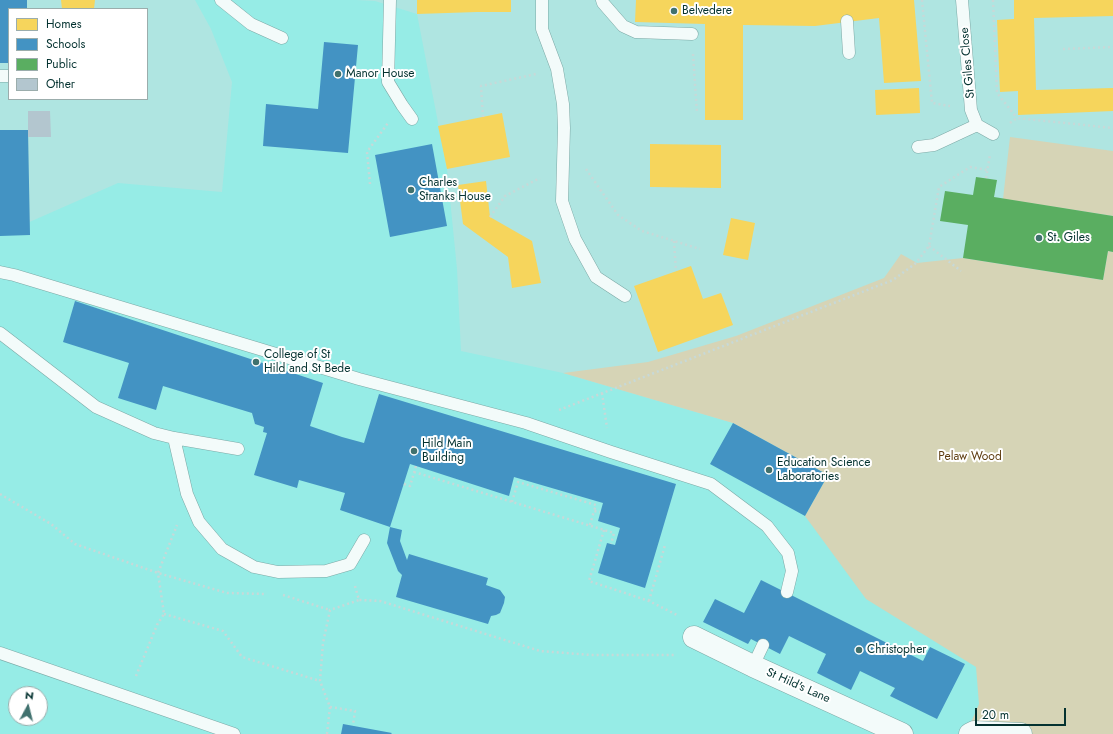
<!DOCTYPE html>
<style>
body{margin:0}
#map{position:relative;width:1113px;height:734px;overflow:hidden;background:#afe5e1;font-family:Jost,sans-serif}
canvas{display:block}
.legend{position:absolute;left:8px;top:8px;width:140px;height:92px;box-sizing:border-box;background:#fff;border:1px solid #9badac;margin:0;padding:5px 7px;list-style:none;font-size:12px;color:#043230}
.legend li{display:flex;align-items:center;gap:8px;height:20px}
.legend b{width:20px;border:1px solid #9badac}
.north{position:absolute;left:8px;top:686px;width:40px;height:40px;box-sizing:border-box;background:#fff;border:1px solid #9badac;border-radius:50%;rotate:7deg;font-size:11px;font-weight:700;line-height:16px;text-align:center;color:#043230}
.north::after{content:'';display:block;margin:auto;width:14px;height:18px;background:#40716e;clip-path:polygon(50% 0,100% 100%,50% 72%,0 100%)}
.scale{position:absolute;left:975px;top:708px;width:91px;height:18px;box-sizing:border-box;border:2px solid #043230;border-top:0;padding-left:5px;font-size:12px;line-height:14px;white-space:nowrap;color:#043230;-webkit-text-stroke:3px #fff;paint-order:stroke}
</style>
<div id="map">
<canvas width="1113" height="734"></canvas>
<ul class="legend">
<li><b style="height:11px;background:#f6d55c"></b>Homes</li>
<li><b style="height:11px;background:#4393c3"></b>Schools</li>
<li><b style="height:11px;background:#5aae61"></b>Public</li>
<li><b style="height:11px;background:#b3c6cf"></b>Other</li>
</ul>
<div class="north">N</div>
<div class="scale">20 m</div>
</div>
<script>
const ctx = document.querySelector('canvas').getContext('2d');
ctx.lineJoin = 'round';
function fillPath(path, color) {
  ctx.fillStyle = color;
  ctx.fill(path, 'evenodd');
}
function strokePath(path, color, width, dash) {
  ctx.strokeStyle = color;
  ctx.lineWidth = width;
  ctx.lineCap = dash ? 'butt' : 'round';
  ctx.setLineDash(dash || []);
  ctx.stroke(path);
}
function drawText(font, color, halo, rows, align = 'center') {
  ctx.font = font + ' Jost,sans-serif';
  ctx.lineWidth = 4;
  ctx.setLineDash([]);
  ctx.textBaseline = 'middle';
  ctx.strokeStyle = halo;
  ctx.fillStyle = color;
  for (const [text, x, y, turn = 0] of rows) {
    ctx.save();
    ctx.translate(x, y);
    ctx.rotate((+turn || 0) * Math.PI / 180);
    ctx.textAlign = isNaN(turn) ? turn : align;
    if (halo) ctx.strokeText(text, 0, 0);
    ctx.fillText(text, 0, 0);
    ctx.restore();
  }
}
const built = new Path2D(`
 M 195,0 L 356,0 L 375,1 L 417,14 L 447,169 L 457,269 L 461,351 L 563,373 L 733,423 L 828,475 L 1087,734 L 0,734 L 0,235 L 118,183 L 222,192 L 232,82 L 211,29 ZM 16,694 L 40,694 L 40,718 L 16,718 Z`);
const green = new Path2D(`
 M 1010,137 L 1113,151 L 1113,216 L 1003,199 Z
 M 1108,251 L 1113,252 L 1113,734 L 966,734 L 979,704 L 976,667 L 866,599 L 805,516 L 828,475 L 733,423 L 563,373 L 648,362 L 736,336 L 884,278 L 901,254 L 917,263 L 963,258 L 1103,280 Z`);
const homes = new Path2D(`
 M 61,0 L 95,0 L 94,9 L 62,9 Z
 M 417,0 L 511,0 L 511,12 L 477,12 L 417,14 Z
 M 636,0 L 914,0 L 921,81 L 884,83 L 879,18 L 815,26 L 743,25 L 743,120 L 705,120 L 705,24 L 635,22 Z
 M 1014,0 L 1113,0 L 1113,16 L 1034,18 L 1036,90 L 1113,88 L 1113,111 L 1018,115 L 1018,91 L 1000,92 L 997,20 L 1014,19 Z
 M 919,88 L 920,113 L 876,115 L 875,90 Z
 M 502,113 L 510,157 L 447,169 L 438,126 Z
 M 650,144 L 721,145 L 721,188 L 650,187 Z
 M 486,181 L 490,217 L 532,241 L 541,283 L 512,288 L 508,257 L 463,224 L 458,185 Z
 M 731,218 L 755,223 L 748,260 L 723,255 Z
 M 691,266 L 703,299 L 721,293 L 733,325 L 658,352 L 634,286 Z`);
const schools = new Path2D(`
 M 0,0 L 27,0 L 27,9 L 9,9 L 9,63 L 0,63 Z
 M 324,42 L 358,45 L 348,153 L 263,146 L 266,104 L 318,109 Z
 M 0,130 L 28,130 L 30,235 L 0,236 Z
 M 432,144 L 447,226 L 390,237 L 375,155 Z
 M 75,301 L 323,383 L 310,426 L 342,437 L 364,443 L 379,394 L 676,484 L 645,588 L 598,573 L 607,543 L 615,545 L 620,528 L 598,521 L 603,503 L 514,477 L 509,496 L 410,464 L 390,527 L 340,510 L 345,493 L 299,480 L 297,488 L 254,475 L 267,433 L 263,432 L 264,427 L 255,424 L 252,413 L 163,386 L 156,410 L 118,398 L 129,363 L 63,342 Z
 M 733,423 L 828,475 L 805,516 L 710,464 Z
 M 390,527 L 402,530 L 400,541 L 407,560 L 409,554 L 488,578 L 486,585 L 500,590 L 505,597 L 504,603 L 500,613 L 496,615 L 491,616 L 488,624 L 396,597 L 402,575 L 398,571 L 387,543 Z
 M 761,580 L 923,661 L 930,647 L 965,664 L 937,719 L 890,696 L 895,688 L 860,671 L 851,690 L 817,673 L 826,654 L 789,636 L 780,654 L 751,639 L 748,644 L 703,622 L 715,599 L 744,613 Z
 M 343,724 L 392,733 L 391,734 L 341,734 Z`);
const public = new Path2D(`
 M 976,177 L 997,180 L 994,197 L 1113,216 L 1113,252 L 1108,251 L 1103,280 L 963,258 L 968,225 L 940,221 L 945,191 L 973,195 Z`);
const building = new Path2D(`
 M 28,111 L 50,111 L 51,137 L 28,137 Z`);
const path = new Path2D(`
 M 922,0 L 932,103 L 950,106
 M 993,0 L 997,93 L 1017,118
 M 1063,49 L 1113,47
 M 693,54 L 697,113
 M 483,117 L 481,86 L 536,74
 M 1010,123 L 1017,118 L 1113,128
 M 586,169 L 618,215 L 642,231 L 700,249
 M 986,178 L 990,155
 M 370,184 L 367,152 L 388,123
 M 490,217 L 505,196 L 540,178
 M 674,241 L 676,271
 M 929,246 L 961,271
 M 602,393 L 607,428
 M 559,410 L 893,280 L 916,263 L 929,246 L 939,187 L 970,167 L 987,170
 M 414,472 L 614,533 L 611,544
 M 404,484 L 410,486 L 416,466
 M 0,494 L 51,524 L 75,544 L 158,573 L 227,593 L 266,594
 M 512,502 L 518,482 L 596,505 L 594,511
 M 590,525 L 594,511 L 600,512
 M 604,530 L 589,581 L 649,601 L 679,616
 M 355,586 L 359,600 L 380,601 L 540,651 L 591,655 L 674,655
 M 283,595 L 330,610
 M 649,601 L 665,545
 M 164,614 L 223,631 L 242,657 L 320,681
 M 136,676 L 157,625 L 164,614 L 158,573 L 177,525
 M 330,707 L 355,711 L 353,725
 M 327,734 L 330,707 L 320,681 L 323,643 L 330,610 L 359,600`);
const lane = new Path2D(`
 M 221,0 L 251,24 L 282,38
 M 390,0 L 388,82 L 402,105 L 412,119
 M 542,0 L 542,29 L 557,69 L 563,104 L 564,128 L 562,201 L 575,239 L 596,277 L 625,296
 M 602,0 L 603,3 L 623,26 L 636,32 L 692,34
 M 962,0 L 971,110 L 977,125
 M 847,21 L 849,53
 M 0,76 L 9,76
 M 977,125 L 993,134
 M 918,147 L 934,145 L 977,125
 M 0,272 L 14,275 L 359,379 L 526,423 L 611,452 L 711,484 L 767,526 L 788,553 L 792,571 L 787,592
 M 0,333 L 96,407 L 154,433 L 174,438 L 238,449
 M 174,438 L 187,494 L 199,522 L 222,549 L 254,567 L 278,572 L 326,571 L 350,564 L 364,540
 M 0,653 L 234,734
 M 753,666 L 763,645`);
const street = new Path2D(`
 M 694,637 L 753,666 L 902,734
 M 970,734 L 974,732 L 1021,734`);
const markers = [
 [674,11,4,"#40716e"],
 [338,74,4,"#40716e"],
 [411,190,4,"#40716e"],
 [1039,238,4,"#40716e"],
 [256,362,4,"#40716e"],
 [414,451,4,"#40716e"],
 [769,470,4,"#40716e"],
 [859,650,4,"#40716e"]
];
const poiNames = [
 ["Belvedere",682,11],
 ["Manor House",346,74],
 ["Charles",419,183],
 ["Stranks House",419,197],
 ["St. Giles",1047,238],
 ["College of St",264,355],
 ["Hild and St Bede",264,369],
 ["Hild Main",422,444],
 ["Building",422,458],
 ["Education Science",777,463],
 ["Laboratories",777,477],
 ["Christopher",867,650]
];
const streetNames = [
 ["St Giles Close",968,63,-95],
 ["St Hild's Lane",798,686,24]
];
const parkNames = [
 ["Pelaw Wood",970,457]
];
fillPath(built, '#96ece6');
fillPath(green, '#d6d4b6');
fillPath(homes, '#f6d55c');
fillPath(schools, '#4393c3');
fillPath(public, '#5aae61');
fillPath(building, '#b3c6cf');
strokePath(lane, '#7da9a6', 13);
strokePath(street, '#7da9a6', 23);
strokePath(path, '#c7d9d8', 2.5, [2, 3]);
strokePath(lane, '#f3fbfa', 12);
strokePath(street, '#f3fbfa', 22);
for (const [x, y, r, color] of markers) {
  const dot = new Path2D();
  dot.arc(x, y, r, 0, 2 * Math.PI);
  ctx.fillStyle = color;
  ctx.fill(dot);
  strokePath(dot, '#fff', 1.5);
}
drawText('12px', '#043230', '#fff', poiNames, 'left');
drawText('12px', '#043230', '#fff', streetNames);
drawText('12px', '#5f3e12', '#fff', parkNames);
</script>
